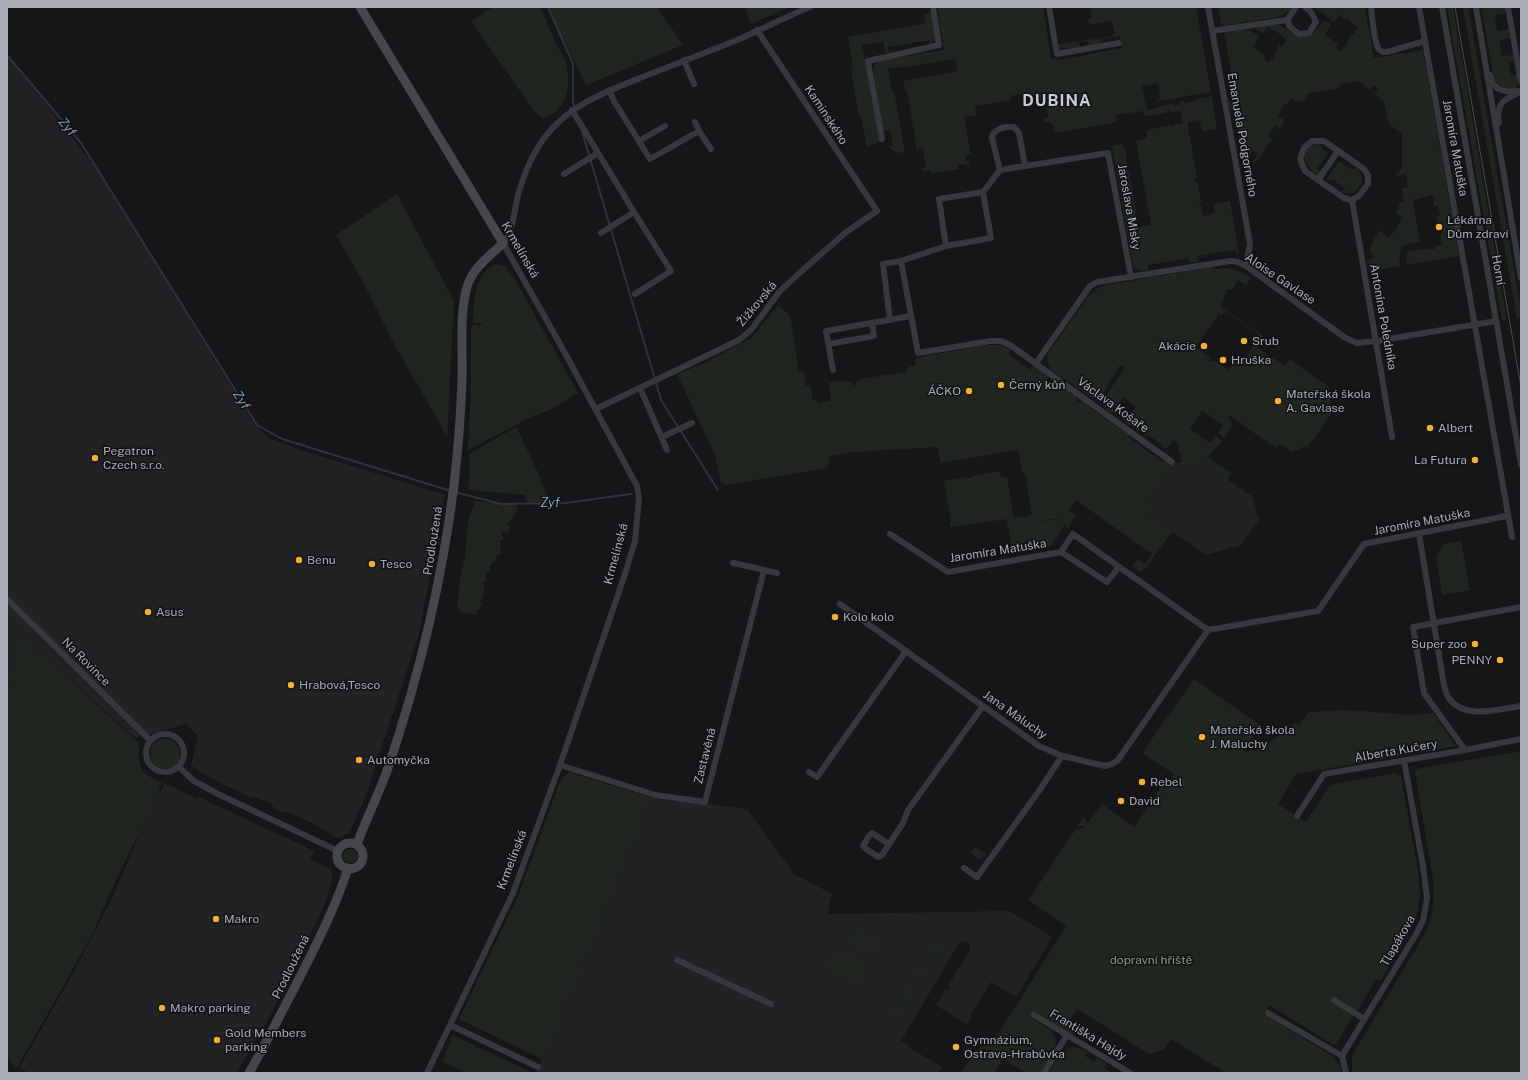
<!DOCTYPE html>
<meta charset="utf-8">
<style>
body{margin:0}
#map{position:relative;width:1528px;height:1080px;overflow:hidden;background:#161618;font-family:"Public Sans",sans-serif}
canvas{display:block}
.frame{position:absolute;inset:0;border:8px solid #a8adb8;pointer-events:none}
</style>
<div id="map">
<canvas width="1528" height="1080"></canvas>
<div class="frame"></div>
</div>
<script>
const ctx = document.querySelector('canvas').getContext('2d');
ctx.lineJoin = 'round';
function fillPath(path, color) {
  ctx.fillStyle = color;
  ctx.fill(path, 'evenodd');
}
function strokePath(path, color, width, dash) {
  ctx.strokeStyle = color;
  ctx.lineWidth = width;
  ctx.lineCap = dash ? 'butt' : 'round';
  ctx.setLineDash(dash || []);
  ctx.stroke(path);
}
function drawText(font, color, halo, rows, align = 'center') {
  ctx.font = font + ' "Public Sans",sans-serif';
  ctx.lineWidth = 3;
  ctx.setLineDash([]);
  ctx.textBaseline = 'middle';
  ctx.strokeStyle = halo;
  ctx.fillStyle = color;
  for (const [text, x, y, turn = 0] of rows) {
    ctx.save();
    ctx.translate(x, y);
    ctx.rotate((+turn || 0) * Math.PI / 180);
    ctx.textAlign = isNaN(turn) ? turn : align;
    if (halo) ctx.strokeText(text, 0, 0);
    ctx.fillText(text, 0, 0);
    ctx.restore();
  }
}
const built = new Path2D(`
 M 7,55 L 101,174 L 252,421 L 268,438 L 301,450 L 445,495 L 440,513 L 441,516 L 419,634 L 363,803 L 349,833 L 339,838 L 333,836 L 316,825 L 290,813 L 277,811 L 269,802 L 257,798 L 252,798 L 220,783 L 196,769 L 191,765 L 198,736 L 186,724 L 135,738 L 22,636 L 12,680 L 7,687 Z
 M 1201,462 L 1252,496 L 1259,520 L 1241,545 L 1206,555 L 1150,516 L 1147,502 L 1170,470 Z
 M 165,783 L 197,799 L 199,797 L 314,851 L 310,859 L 330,869 L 333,875 L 325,904 L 269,1018 L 237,1073 L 30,1073 L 19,1068 L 71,977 L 113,896 L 159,790 L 161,791 Z
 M 652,798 L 747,809 L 794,874 L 832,894 L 827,914 L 1009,911 L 1052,937 L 1016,997 L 991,982 L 970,1016 L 972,1018 L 967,1025 L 936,1005 L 946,988 L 949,990 L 950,988 L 948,986 L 970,950 L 970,945 L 968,942 L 964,941 L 959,943 L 901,1041 L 911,1047 L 910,1048 L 942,1067 L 938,1073 L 536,1073 Z`);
const green = new Path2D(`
 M 493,7 L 541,7 C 545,20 551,32 556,44 C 559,50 563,54 565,60 C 572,84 569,110 543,119 L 534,111 L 471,21 Z
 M 549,7 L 657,7 L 683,45 L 586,85 L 550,13 Z
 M 745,7 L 790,7 L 751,24 Z
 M 937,7 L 1043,7 L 1051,59 L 1058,58 L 1058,60 L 1122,48 L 1120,36 L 1101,39 L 1101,43 L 1088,46 L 1087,41 L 1079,42 L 1080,47 L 1065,49 L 1058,47 L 1058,44 L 1109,37 L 1115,34 L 1112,21 L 1089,25 L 1088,19 L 1092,18 L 1090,7 L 1196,7 L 1211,92 L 1161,101 L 1156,99 L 1160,98 L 1158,83 L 1142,86 L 1147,110 L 1173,103 L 1175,105 L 1180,104 L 1180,102 L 1184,101 L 1184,103 L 1196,101 L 1198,99 L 1212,96 L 1217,129 L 1202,131 L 1200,120 L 1188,122 L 1189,132 L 1188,132 L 1188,136 L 1190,136 L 1193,155 L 1192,156 L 1192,159 L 1194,159 L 1197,178 L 1195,179 L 1196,183 L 1198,183 L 1201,202 L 1199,202 L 1200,206 L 1201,206 L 1203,216 L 1215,213 L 1214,204 L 1230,201 L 1239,255 L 1237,255 L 1236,250 L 1198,256 L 1199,262 L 1189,263 L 1188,258 L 1148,265 L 1148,270 C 1142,271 1137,272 1133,266 L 1112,146 L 1122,144 L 1123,148 L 1125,148 L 1128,167 L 1126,167 L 1127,171 L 1129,171 L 1132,190 L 1131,191 L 1131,194 L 1133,194 L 1136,213 L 1135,214 L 1135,217 L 1137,217 L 1138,227 L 1151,225 L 1136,141 L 1143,140 L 1147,136 L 1146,131 L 1150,130 L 1150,129 L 1170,125 L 1170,127 L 1174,126 L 1173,125 L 1183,123 L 1181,111 L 1171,112 L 1171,111 L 1167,111 L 1167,113 L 1148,116 L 1147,115 L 1144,115 L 1143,111 L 1116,115 L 1117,122 L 1055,133 L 1054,126 L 1049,122 L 1044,123 L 1043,119 L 1048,118 L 1046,104 C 1030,92 1031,92 1011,96 L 1012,100 L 975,106 L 976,115 L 964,117 L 971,154 L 966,155 L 966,160 L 971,167 L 969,167 L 966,164 L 958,165 L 959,169 L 931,174 L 931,170 L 922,171 L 921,169 L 926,167 L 923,148 L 919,148 L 919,150 L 917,150 L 907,90 L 905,90 L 903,81 L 957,71 L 955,59 L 901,68 L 900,67 L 888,69 L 892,92 L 894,92 L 905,152 L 897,153 L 888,146 L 893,145 L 890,130 L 883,131 L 874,74 L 874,66 L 878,62 L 882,60 L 944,50 Z
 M 1218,7 L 1292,7 L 1288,12 L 1282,16 L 1223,26 L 1223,24 L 1221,24 Z
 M 1314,7 L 1330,7 L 1333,9 L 1335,7 L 1365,7 L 1374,58 L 1423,50 L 1459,256 L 1407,265 L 1407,252 L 1429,248 L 1429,250 L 1435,249 L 1435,246 L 1442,245 L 1440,237 L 1443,229 L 1437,224 L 1436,216 L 1440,216 L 1438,206 L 1434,206 L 1433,195 L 1413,200 L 1420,242 C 1401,245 1398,246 1400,266 L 1370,272 L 1367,260 L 1373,258 L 1370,248 L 1373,243 L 1372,241 L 1378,235 L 1377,234 L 1379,230 L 1389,237 L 1394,231 L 1395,231 L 1402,218 L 1396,213 L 1399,207 L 1399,203 L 1404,202 L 1401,189 L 1408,187 L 1406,174 L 1394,177 L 1402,168 L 1402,134 L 1389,124 L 1383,100 L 1375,94 L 1378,89 L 1374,85 L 1370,90 L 1359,81 L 1342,84 L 1336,89 L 1309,93 L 1302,103 L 1299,101 L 1298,102 L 1291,98 L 1287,104 L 1285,103 L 1278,116 L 1285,121 L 1280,128 L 1275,125 L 1268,136 L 1272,138 L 1278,129 L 1279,129 L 1256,162 L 1252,163 L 1258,154 L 1253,151 L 1248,158 L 1244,160 L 1235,110 L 1230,110 L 1228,102 L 1236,100 L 1224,32 C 1240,30 1245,26 1259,36 L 1254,47 L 1266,56 L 1264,59 L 1269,63 L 1271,59 L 1272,60 L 1276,53 L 1275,52 L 1279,45 L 1282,47 L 1286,40 L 1275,30 L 1274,31 L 1268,27 L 1263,33 L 1257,29 L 1256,27 L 1278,24 C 1289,30 1301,44 1314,32 C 1318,29 1320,23 1325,21 L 1331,24 L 1325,35 L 1338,44 L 1336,48 L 1341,51 L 1343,48 L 1344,49 C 1347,44 1347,40 1351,34 L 1353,35 L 1358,28 L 1346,18 L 1345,20 L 1339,15 L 1334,22 Z
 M 1447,7 L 1453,7 L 1507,320 L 1502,321 Z
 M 1463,7 L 1468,7 L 1521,309 L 1521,318 L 1517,319 Z
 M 1481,7 L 1505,7 L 1506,13 L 1495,15 L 1497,31 L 1509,29 L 1510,38 L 1499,40 L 1502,56 L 1513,55 L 1514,61 L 1509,62 L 1511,75 L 1517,74 L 1518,83 L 1516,89 C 1506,89 1499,88 1494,79 Z
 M 931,12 L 935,39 L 930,44 L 929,40 L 888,47 L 889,53 L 885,53 L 883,41 L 862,45 L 881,141 L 867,147 L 861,116 L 859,116 L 851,69 L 853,69 L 848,37 L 925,23 L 924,14 Z
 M 1316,144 L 1325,146 L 1321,146 L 1322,149 L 1328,153 L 1317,169 L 1318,171 L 1322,171 L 1319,176 C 1306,167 1295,152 1316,144 Z
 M 1339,161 L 1350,169 L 1357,168 C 1369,182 1356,200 1340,191 L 1346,189 L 1333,180 L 1326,181 Z
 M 397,194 L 454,301 L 447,436 L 394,344 L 361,278 L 336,235 Z
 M 495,264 L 505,266 L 516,281 L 578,393 L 552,409 L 526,419 L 516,425 L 468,450 L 471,381 L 471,334 L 472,325 L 482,325 L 481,323 L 473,323 C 473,303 475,273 495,264 Z
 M 1213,267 L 1213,269 C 1231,267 1237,268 1251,278 L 1246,285 L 1238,280 L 1231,290 L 1227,289 L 1221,307 L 1281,348 L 1280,350 L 1263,338 L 1260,343 L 1266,347 L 1265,348 L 1259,344 L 1257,333 L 1225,311 L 1221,316 L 1219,314 L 1196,347 L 1209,357 L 1210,361 L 1215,361 L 1229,370 L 1236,359 L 1242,363 L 1254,345 L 1285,366 L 1290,359 L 1329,387 L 1332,413 L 1309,445 L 1292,452 L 1280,444 L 1276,448 L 1230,416 L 1228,418 L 1231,421 L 1232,426 L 1224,438 L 1218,433 L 1223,425 L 1202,411 L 1190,429 L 1210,443 L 1216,436 L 1222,441 L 1208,457 L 1231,473 L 1231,475 L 1224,485 L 1220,474 L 1201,462 L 1170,470 L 1147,502 L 1150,516 L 1172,531 L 1146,568 L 1140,572 L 1132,566 L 1138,559 L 1146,564 L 1152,554 L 1076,500 L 1069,510 L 1076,515 L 1068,528 L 1065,528 L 1067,525 L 1056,519 L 1038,521 L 1057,520 L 1065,525 L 1049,548 L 1012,554 L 1009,531 L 1010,530 L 1010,529 L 1008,529 L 1007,519 L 950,527 L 950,522 L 951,522 L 944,481 L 967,477 L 967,478 L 972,478 L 972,476 L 1000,471 L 1001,478 L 1007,477 L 1014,518 L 1023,516 L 1024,518 L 1026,518 L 1026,516 L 1032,515 L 1025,474 L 1023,474 L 1018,450 L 941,463 L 937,447 L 854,452 L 830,456 L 827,468 L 727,485 L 721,482 L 715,455 L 677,374 L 705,363 L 751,338 L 778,305 L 790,315 L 799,371 L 804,372 L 806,386 L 810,385 L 813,401 L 817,400 L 818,403 L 831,400 L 829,383 C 837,382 848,377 853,385 L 856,385 L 856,381 L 860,379 L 905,372 L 910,366 L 913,366 L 916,364 L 915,358 L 988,345 L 1000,345 L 1011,350 L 1008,354 L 1030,370 L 1034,365 L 1049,376 L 1046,380 L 1061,391 L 1064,387 L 1077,396 L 1076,400 L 1080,403 L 1082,400 L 1088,406 L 1123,431 L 1130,434 L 1128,437 L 1163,462 L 1166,459 C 1172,463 1174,465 1182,462 L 1177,442 L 1174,440 L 1167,448 L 1161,447 L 1162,445 L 1147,434 L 1146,437 L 1144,436 L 1146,433 L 1136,426 L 1133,427 L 1123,421 L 1123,416 L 1127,419 L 1136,406 L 1123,397 L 1114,410 L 1118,413 C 1110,416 1101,406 1104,399 L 1125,367 L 1120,365 L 1101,397 L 1094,399 L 1052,370 L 1048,365 L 1047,355 L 1088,297 L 1098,288 L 1105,285 Z
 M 516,427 L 536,468 L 549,501 L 528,503 L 525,495 L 468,490 L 470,473 L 469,454 Z
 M 475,501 L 517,505 C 517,514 513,518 507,524 L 510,527 L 508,533 L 502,531 L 502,535 L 504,540 L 500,540 L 501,554 L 496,556 L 496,561 L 493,562 L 490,566 L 490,570 L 486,574 L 487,576 L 485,576 L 487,580 L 483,583 L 485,588 L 483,589 L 484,595 L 482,594 L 482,599 L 480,601 L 482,605 L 479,607 L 479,610 L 477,610 L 476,615 L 461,612 L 457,606 L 460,581 L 465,557 L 468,521 Z
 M 1461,541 L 1470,590 L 1442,595 L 1436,557 L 1443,544 Z
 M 22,636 L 139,743 C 139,766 137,773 162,782 L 145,823 L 123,865 L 91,937 L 17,1068 L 7,1058 L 7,687 L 12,680 Z
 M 1194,679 L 1260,725 L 1243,752 L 1262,748 L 1295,723 L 1299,725 L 1309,712 L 1346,710 L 1413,715 L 1433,713 L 1456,746 L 1296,774 L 1278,804 L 1306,822 L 1330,785 L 1395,773 L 1401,776 L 1418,871 L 1420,896 L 1416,920 L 1407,937 L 1381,980 L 1376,980 L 1336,1044 L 1332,1044 L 1269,1005 L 1264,1014 L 1334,1057 L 1340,1066 L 1342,1073 L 1226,1073 L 1171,1039 L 1164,1050 L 1149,1054 L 1077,1009 L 1068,1024 L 1077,1031 L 1077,1033 L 1072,1035 L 1034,1012 L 1031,1017 C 1036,1022 1044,1025 1049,1029 C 1065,1042 1049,1060 1041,1073 L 1026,1073 L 1003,1059 L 994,1073 L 960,1073 L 979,1048 L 997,1036 L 1066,926 L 1028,900 L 1051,867 L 1052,863 L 1076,829 L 1085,827 L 1083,826 L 1077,826 L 1084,816 L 1086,822 L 1088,823 L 1102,804 L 1134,827 L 1157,794 L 1161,780 L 1168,784 L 1174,774 L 1142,753 Z
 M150 754a15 15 0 1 1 30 0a15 15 0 1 1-30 0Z
 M 1521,751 L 1521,1073 L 1352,1073 L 1352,1056 L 1422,938 C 1433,918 1435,901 1433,879 L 1415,771 L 1417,769 Z
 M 569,772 L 652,798 L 542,1059 L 459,1019 L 517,898 L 561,779 Z
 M 975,847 L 985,853 L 985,856 L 981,859 L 977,858 L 971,853 Z
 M343 856a7 7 0 1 1 14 0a7 7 0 1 1-14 0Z
 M 857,928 L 883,944 L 873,959 L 848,942 Z
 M 942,931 L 948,935 L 884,1037 L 878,1033 Z
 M 837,947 L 870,968 L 857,987 L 824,965 Z
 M 452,1035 L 533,1073 L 466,1073 L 443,1062 Z
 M 1073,1047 L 1079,1048 L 1088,1052 L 1085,1056 L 1094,1062 L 1097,1058 L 1107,1064 L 1104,1068 L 1112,1073 L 1049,1073 C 1055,1063 1060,1050 1073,1047 Z`);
const stream = new Path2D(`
 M 548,7 L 573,64 L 573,102 L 575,108
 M 7,55 L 81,143 L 257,425 L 282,439 L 451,491
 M 582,131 L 661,400 L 718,490
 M 455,492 L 501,504 L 565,503 L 631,494`);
const minor = new Path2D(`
 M 1049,7 L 1057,54 L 1119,43
 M 1208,7 L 1250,244 L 1246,266
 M 1371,7 C 1372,16 1374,41 1378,48 C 1380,52 1383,52 1387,52 L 1425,41
 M 1419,7 L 1512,537
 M 1442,7 L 1521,465
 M 1476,7 L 1521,278
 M 1508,7 L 1521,82
 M 1287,20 L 1290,27 L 1299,34 L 1309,33 L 1316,22 L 1311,12 L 1305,7
 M 1212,31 L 1287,20 L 1296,7
 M 684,60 L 694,84
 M 1490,75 C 1493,93 1507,92 1521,91
 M 609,90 L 614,101 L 650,159 L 699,131 L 711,149
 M 572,110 L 634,212 L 601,233
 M 695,122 L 699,131
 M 1499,123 C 1496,105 1502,100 1518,93
 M 882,139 L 868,61 L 939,45 L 933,7
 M 639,141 L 665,126
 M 1312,141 L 1324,141 L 1364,169 L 1368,175 L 1368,184 L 1359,196 L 1352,200 L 1344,198 L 1305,171 L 1300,159 L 1304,148 Z
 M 1000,170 L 992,138 L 993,134 C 998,128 1006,126 1014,127 L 1019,133 L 1025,165
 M 564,174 L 598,153
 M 1318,180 L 1338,151
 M 983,192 L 1000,170 L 1108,153 L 1131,277
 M 983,192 L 991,238 L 946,246 L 939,199 Z
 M 1352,200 L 1392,437
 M 634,212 L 671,271 L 635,294
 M 901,261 L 918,353 L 991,341 L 1001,341 L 1010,345 L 1172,462
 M 890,320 L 883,264 L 901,261 L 946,246
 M 829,344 L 874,336 L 872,323
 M 1036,363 L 1090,286 L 1097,282 L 1230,261 L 1238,262 L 1246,266 L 1344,337 L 1357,343 L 1377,341 L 1496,321
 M 833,370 L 826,331 L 911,316
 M 640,388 L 667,450
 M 596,409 L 739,340 L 751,330 L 780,291 L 804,269 L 845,233 L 877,211 L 757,30
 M 662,437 L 692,423
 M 890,534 L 948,572 L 1061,552 L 1073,534 L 1208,630 L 1318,611 L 1364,544 L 1507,516
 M 1419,534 L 1444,685 C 1445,688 1446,693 1448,697 C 1464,721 1499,709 1521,706
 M 1061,552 L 1107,582 L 1119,567
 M 764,570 L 777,573
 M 7,599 L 150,740
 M 840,604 L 1039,746 L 1062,756 L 1105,766 L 1112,764 L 1118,760 L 1208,630
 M146 753a19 19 0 1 1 38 0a19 19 0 1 1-38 0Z
 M 1465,750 L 1424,693 L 1413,627 L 1521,607
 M 560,765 L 655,795 L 705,802 L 764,570 L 733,563
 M 179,767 L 194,781 L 218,794 L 338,851
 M 809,772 L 817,777 L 906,651
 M 1297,816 L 1324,774 L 1465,750 L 1521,739
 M 889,844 L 872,833 L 869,836 L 863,846 L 865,848 L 878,857 L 882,855 L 903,823 L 908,810 L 983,706
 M 964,868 L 977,877 L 1039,791 L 1062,756
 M 677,960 L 771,1004
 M 1334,1000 L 1364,1019
 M 1268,1013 L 1342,1056
 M 1034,1015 L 1130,1073
 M 450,1025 L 538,1067
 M 427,1073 L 513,893 L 560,765 L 624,577 L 635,541 L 639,498 L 637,486 L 560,344 L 503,243 C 514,230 514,211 518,195 C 524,174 532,154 545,137 C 570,104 608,91 645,76 C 673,65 701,54 730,43 C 757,32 783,18 810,7
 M 1044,1073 L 1067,1035
 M 1346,1073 L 1342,1056 L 1415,936 L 1423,921 L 1427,898 L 1423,866 L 1404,760`);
const secondary = new Path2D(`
 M337 856a13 13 0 1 1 26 0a13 13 0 1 1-26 0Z
 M 357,844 C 366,819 379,794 388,768 C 419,676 442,582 454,485 C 458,450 461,414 462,378 C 463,348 459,316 467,287 C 473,267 489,257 503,243 L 360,7
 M 249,1073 C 269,1038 287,1002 305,967 C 321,935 337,903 348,868`);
const tram = new Path2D(`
 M 1455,7 L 1521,387`);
const markers = [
 [1439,227,4,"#f2b134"],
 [1244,341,4,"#f2b134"],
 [1204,346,4,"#f2b134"],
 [1223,360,4,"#f2b134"],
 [1001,385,4,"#f2b134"],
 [969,391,4,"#f2b134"],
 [1278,401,4,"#f2b134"],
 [1430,428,4,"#f2b134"],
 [95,458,4,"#f2b134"],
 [1475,460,4,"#f2b134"],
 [299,560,4,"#f2b134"],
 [372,564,4,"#f2b134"],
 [148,612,4,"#f2b134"],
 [835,617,4,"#f2b134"],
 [1475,644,4,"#f2b134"],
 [1500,660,4,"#f2b134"],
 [291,685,4,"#f2b134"],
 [1202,737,4,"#f2b134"],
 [359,760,4,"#f2b134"],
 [1142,782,4,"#f2b134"],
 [1121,801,4,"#f2b134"],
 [216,919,4,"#f2b134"],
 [162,1008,4,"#f2b134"],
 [217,1040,4,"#f2b134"],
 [956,1047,4,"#f2b134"]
];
const streetNames = [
 ["Kaminského",826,115,57],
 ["Emanuela Podgorného",1242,135,80],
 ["Jaromíra Matuška",1455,148,80],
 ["Jaroslava Misky",1129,207,80],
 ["Krmelínská",520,250,60],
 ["Horní",1498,270,80],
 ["Aloise Gavlase",1280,279,34],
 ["Žižkovská",757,304,-50],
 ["Antonína Poledníka",1383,317,80],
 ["Václava Košaře",1113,405,36],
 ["Jaromíra Matuška",1422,522,-11],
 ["Prodloužená",433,541,-81],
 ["Jaromíra Matuška",998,551,-9],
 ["Krmelínská",616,554,-75],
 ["Na Rovince",86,662,45],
 ["Jana Maluchy",1015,715,35],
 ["Alberta Kučery",1396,751,-10],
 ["Zastavěná",705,756,-76],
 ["Krmelínská",512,860,-69],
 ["Tlapákova",1398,941,-60],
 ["Prodloužená",291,967,-64],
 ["Františka Hajdy",1088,1035,31]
];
const poiNames = [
 ["Lékárna",1447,220],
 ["Dům zdraví",1447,234],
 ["Srub",1252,341],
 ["Akácie",1196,346,"right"],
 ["Hruška",1231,360],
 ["Černý kůň",1009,385],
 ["ÁČKO",961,391,"right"],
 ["Mateřská škola",1286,394],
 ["A. Gavlase",1286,408],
 ["Albert",1438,428],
 ["Pegatron",103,451],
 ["Czech s.r.o.",103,465],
 ["La Futura",1467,460,"right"],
 ["Benu",307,560],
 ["Tesco",380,564],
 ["Asus",156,612],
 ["Kolo kolo",843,617],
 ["Super zoo",1467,644,"right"],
 ["PENNY",1492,660,"right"],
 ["Hrabová,Tesco",299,685],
 ["Mateřská škola",1210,730],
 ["J. Maluchy",1210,744],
 ["Automyčka",367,760],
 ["Rebel",1150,782],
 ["David",1129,801],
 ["Makro",224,919],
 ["Makro parking",170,1008],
 ["Gold Members",225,1033],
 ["parking",225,1047],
 ["Gymnázium,",964,1040],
 ["Ostrava-Hrabůvka",964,1054]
];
const parkNames = [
 ["dopravní hřiště",1151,960]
];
const waterNames = [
 ["Zyf",67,127,50],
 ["Zyf",241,400,58],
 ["Zyf",550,503]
];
const districtNames = [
 ["DUBINA",1057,101]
];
fillPath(built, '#222225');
fillPath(green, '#1e261f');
strokePath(stream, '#2c353c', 2);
strokePath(minor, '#37383d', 6);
strokePath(secondary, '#45474d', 9);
strokePath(tram, '#4a4c52', 1);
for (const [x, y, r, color] of markers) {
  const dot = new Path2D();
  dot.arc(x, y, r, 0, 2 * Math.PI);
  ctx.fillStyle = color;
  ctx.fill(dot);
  strokePath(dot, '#111113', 1.5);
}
drawText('12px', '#a8adb8', '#111113', streetNames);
drawText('12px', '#a8adb8', '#111113', poiNames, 'left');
drawText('12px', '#7fa381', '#111113', parkNames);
drawText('italic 13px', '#7f9bb3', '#111113', waterNames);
ctx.letterSpacing = '1px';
drawText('bold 16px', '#c9ccd4', '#111113', districtNames);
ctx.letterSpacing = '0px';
</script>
